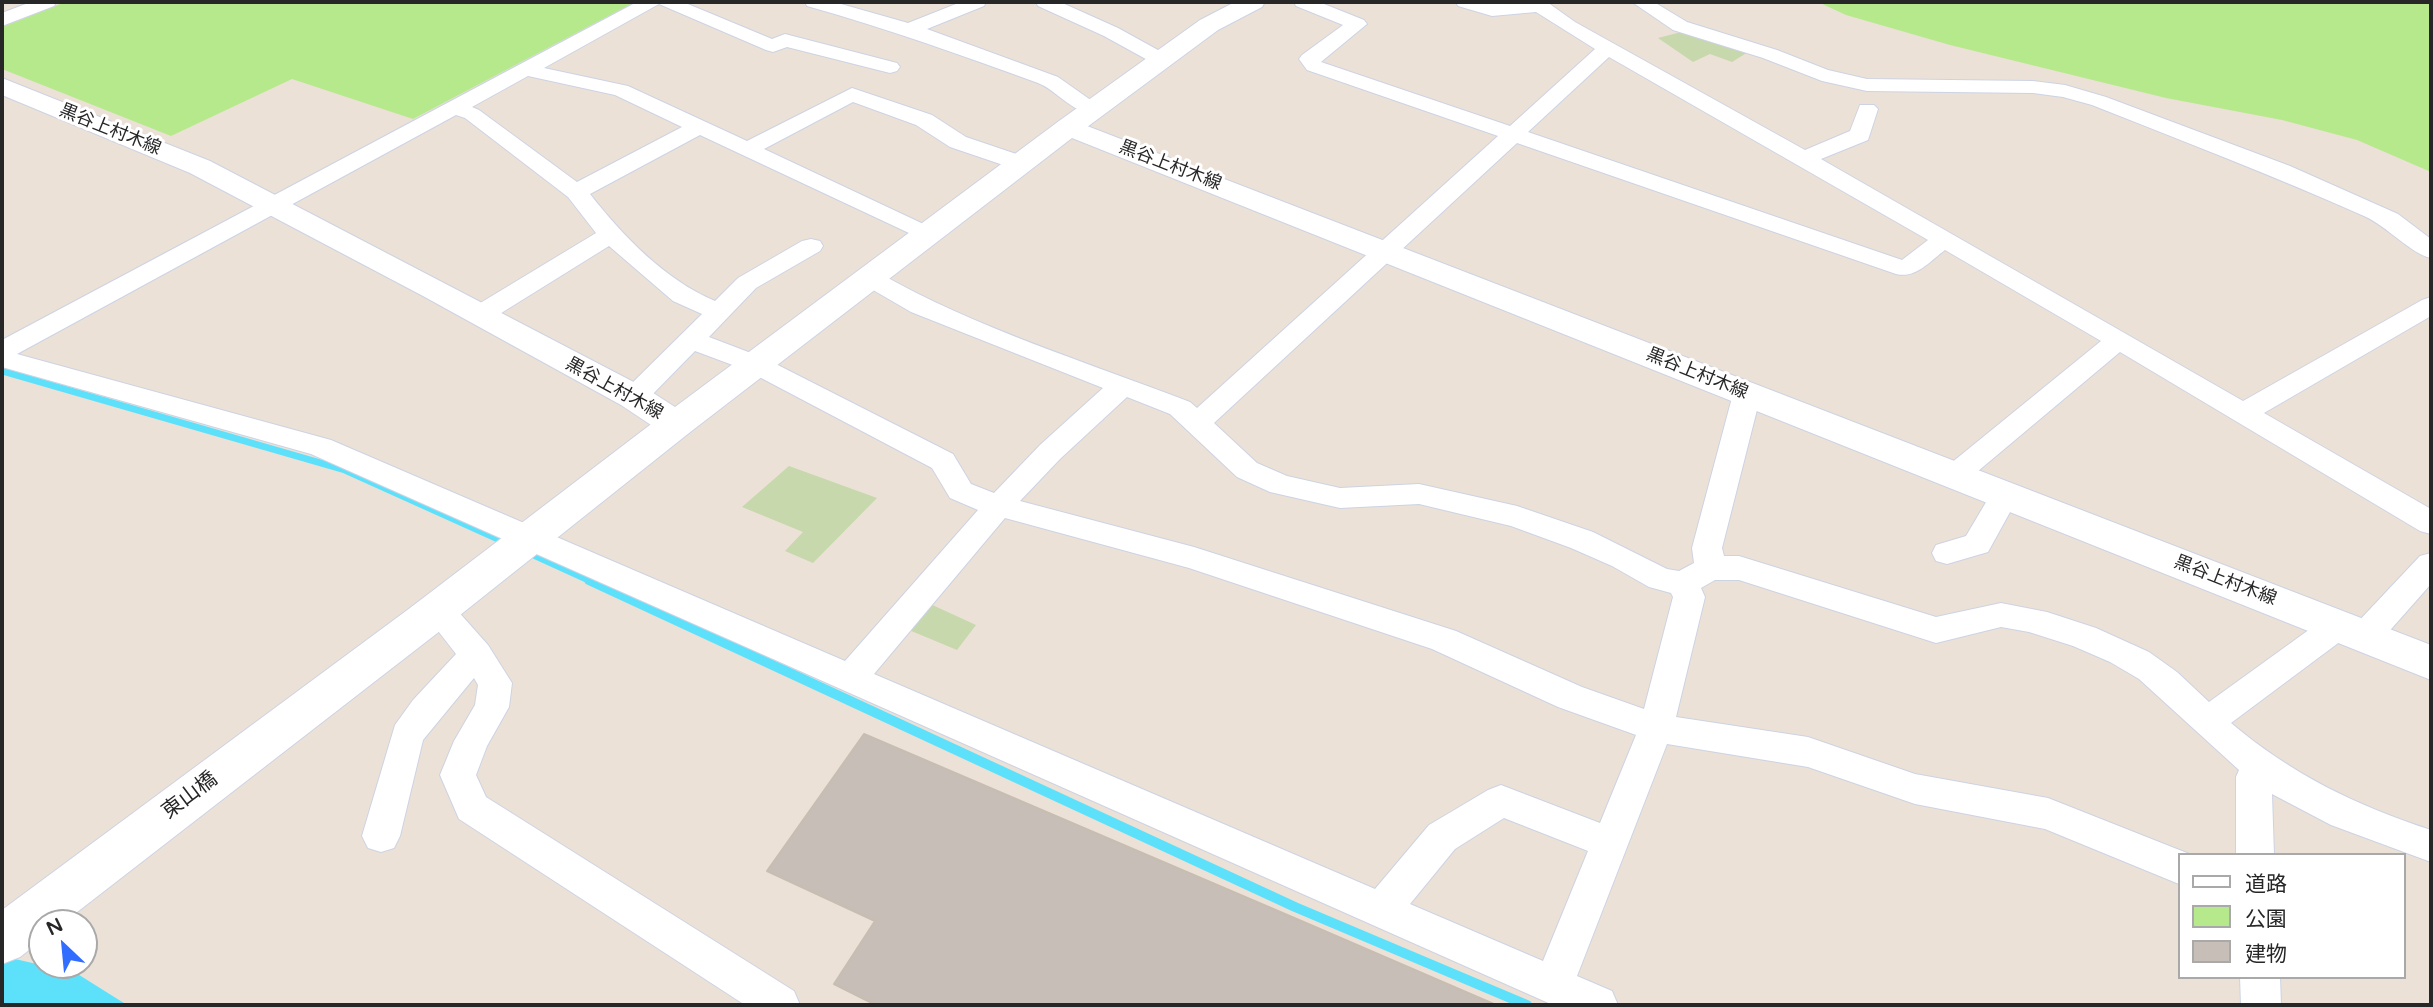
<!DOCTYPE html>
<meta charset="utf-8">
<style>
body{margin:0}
#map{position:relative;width:2433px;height:1007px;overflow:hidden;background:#ece1d7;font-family:"Varela Round","Noto Sans JP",sans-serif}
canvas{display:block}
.frame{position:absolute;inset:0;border:4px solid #272727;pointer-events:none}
.legend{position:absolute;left:2178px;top:853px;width:228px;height:126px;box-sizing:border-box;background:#fff;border:2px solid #a9a9a9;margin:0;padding:9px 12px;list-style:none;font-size:21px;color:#272727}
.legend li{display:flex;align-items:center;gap:14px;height:35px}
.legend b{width:35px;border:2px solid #a9a9a9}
.north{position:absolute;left:28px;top:909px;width:70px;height:70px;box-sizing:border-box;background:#fff;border:2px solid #a9a9a9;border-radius:50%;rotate:334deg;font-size:19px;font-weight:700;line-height:28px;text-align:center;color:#272727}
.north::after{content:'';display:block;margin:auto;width:24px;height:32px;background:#316dff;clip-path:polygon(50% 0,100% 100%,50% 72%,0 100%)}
</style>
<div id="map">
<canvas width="2433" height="1007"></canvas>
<div class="frame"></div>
<ul class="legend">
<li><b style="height:9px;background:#fff"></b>道路</li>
<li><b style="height:19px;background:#b6e98c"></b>公園</li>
<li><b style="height:19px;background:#c7beb7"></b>建物</li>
</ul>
<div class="north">N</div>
</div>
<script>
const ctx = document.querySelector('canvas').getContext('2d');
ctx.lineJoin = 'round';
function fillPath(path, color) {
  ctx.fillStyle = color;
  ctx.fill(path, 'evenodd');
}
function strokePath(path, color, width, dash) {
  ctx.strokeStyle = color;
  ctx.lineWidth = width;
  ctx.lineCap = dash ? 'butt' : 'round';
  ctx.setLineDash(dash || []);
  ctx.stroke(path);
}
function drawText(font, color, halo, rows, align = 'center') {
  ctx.font = font + ' "Varela Round","Noto Sans JP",sans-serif';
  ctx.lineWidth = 6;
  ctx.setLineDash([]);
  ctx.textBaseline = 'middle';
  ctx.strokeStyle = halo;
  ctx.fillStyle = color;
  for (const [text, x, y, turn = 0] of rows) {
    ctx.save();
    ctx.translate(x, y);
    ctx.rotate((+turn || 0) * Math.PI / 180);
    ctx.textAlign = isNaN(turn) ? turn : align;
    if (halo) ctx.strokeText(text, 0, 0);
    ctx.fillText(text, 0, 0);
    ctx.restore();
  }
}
const green = new Path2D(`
 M 65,2 L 635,2 L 413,119 L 292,79 L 171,136 L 2,69 L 2,27 Z
 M 1818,2 L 2431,2 L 2431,172 L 2357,140 L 2282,120 L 2166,98 L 1950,45 L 1846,15 Z`);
const cemetery = new Path2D(`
 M 1685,31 L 1748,52 L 1732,62 L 1710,54 L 1693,62 L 1658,38 Z
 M 789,466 L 877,498 L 813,563 L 785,551 L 803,532 L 742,507 Z
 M 928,603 L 976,625 L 957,650 L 909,630 Z`);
const water = new Path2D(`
 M 2,956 L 76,973 L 127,1005 L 2,1005 Z`);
const streamFar1 = new Path2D(`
 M 2,371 L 345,470 L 507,543
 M 525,551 L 593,582`);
const stream = new Path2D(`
 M 589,580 L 1295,907 L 1527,1005`);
const building = new Path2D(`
 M 864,734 L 1306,923 L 1496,1005 L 876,1005 L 834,984 L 875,921 L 767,871 Z`);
const minor = new Path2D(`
 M 31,2 L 56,2 L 54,6 L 2,26 L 2,13 Z
 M 637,2 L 683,2 L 772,39 L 785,34 L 897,63 L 900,67 L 897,71 L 890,73 L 787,47 L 773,52 L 766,50 L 659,4 L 544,68 L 628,86 L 747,141 L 852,88 L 932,115 L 966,137 L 1028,158 L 1031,163 L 1028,168 L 1012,168 L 950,147 L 916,125 L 853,102 L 764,149 L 934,229 L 938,234 L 934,239 L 926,241 L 700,135 L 590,194 C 623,236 665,280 715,301 L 738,278 L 802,241 L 811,239 L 820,241 L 823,246 L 820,251 L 756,288 L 709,337 L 764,358 L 953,454 L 971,484 L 994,493 L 1040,445 L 1103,388 L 911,312 L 861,283 L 858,278 L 861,273 L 870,271 L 879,273 C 976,328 1086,362 1190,402 L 1197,408 L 1498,136 L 1307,70 L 1299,59 L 1302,55 L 1343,25 L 1296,6 L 1294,2 L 1319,2 L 1364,20 L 1367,24 L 1321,62 L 1510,126 L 1595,49 L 1536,12 L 1492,16 L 1458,6 L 1456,2 L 1493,4 L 1547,2 L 1575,22 L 1805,150 L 1850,131 L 1860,105 L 1874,105 L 1878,109 L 1868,140 L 1821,159 L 2243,401 L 2422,300 L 2431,297 L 2431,316 L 2264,413 L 2431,509 L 2431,534 L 2420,531 L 2120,352 L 1965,482 L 1955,485 L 1945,482 L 1940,475 L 1945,468 L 2101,341 L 1945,250 C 1930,261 1916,279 1896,274 L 1517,143 L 1214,423 L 1257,463 L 1287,476 L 1340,488 L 1419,484 L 1517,506 L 1593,532 L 1667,569 L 1679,571 L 1694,563 L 1692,548 L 1733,394 L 1737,388 L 1747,385 L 1757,388 L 1761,394 L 1722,548 L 1724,556 L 1739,556 L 1936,617 L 2001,603 L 2047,612 L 2096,628 L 2149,652 L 2177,672 L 2209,702 L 2328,616 L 2339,613 L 2350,616 L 2355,625 L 2420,556 L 2431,553 L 2431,584 L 2377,645 L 2365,649 L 2353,645 L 2349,635 L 2231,723 C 2291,774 2357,806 2431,830 L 2431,862 L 2331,825 L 2272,794 L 2274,855 L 2236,855 L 2236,777 L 2239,770 L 2139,679 L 2110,662 L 2073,646 L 2029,632 L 2001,627 L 1936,643 L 1739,580 L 1715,580 L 1701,588 L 1705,597 L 1676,717 L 1808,737 L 1915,774 L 2048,798 L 2192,855 L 2179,855 L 2179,884 L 2045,829 L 1915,804 L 1808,767 L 1667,744 L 1577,976 L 1612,991 L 1618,1005 L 1553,1005 L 311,454 L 2,367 L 2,340 ZM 1609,57 L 1928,240 L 1902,260 L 1528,132 ZM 528,76 L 615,95 L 682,127 L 577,182 L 479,110 L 472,107 ZM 456,115 L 465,118 L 568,197 L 596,233 L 472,308 L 468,314 L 472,320 L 481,322 L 490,320 L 609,246 L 673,301 L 702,314 L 624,391 L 620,397 L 624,403 L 634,406 L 644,403 L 695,351 L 746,370 L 932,468 L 950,498 L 978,510 L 845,661 L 331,440 L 17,354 ZM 1127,397 L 1170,414 L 1237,477 L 1270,492 L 1340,508 L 1419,504 L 1511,526 L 1571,548 L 1612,566 L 1649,587 L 1671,593 L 1673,597 L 1644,709 L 1582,687 L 1456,631 L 1194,547 L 1020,501 L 1060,459 ZM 1005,518 L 1189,568 L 1432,649 L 1558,707 L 1636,735 L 1600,823 L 1501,785 L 1488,790 L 1429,825 L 1375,889 L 874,674 ZM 1504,818 L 1588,851 L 1543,961 L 1410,904 L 1455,849 Z
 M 805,2 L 834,2 L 908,23 L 961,2 L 986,2 L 984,6 L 927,29 L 1058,77 L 1102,108 L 1098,112 C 1076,118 1057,90 1038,83 C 961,55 886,28 807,6 Z
 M 1036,2 L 1060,2 L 1118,28 L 1167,55 L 1170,59 L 1167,63 L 1153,63 L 1104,36 L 1038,6 Z
 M 1632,2 L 1654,2 L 1687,22 L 1777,50 L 1828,70 L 1867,79 L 2033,81 L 2065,85 L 2106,97 L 2290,166 L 2398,214 L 2431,239 L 2431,258 C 2411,254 2387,226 2364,216 C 2274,176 2183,141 2092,105 L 2063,97 L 2033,93 L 1867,91 L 1822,81 L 1763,58 L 1673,30 Z
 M 2005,484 L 2015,487 L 2020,494 L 1988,552 L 1947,564 L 1936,561 L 1932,553 L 1936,545 L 1966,536 L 1995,487 Z
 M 437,597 L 448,600 L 488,645 L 512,683 L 509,707 L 487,746 L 476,775 L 486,797 L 794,991 L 800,1005 L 745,1005 L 459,819 L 440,775 L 454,741 L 475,705 L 478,685 L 474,678 L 423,740 L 400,836 L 394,848 L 381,852 L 368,848 L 362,836 L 395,725 L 413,700 L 456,654 L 421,609 L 426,600 Z
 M 2240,977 L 2280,977 L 2281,1005 L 2241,1005 Z`);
const tertiary = new Path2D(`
 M 1235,2 L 1265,2 L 1262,7 L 1218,30 L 1079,133 L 1069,135 L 1059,133 L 1055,127 L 1059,121 L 1200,20 Z
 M 676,412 L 689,415 L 694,424 L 689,433 L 440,631 L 63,923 L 42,923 L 42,940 L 20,957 L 2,964 L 2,910 L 410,608 L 663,415 Z`);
const secondary = new Path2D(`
 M 2,78 L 210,161 L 647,389 L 675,407 L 1059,121 L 1069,119 L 2431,645 L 2431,680 L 1072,138 L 689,433 L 676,436 L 663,433 L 621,405 L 423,296 L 190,173 L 2,95 Z`);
const streetNames = [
 ["黒谷上村木線",110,130,22],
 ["黒谷上村木線",1170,166,21],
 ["黒谷上村木線",1697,374,22],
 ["黒谷上村木線",614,389,29],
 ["黒谷上村木線",2225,581,21]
];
const nearStreetnames = [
 ["東山橋",190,796,-37]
];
fillPath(green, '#b6e98c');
fillPath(cemetery, '#c6d8ac');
fillPath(water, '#5de1fb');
strokePath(streamFar1, '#5de1fb', 7);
strokePath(stream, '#5de1fb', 10);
fillPath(building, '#c7beb7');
strokePath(building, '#c7bdb1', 2);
strokePath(minor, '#ccd3e3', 2);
strokePath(tertiary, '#ccd3e3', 2);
strokePath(secondary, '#ccd3e3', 2);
fillPath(minor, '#fff');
fillPath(tertiary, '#fff');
fillPath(secondary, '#fff');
drawText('18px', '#272727', '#fff', streetNames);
drawText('21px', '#272727', '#fff', nearStreetnames);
</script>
